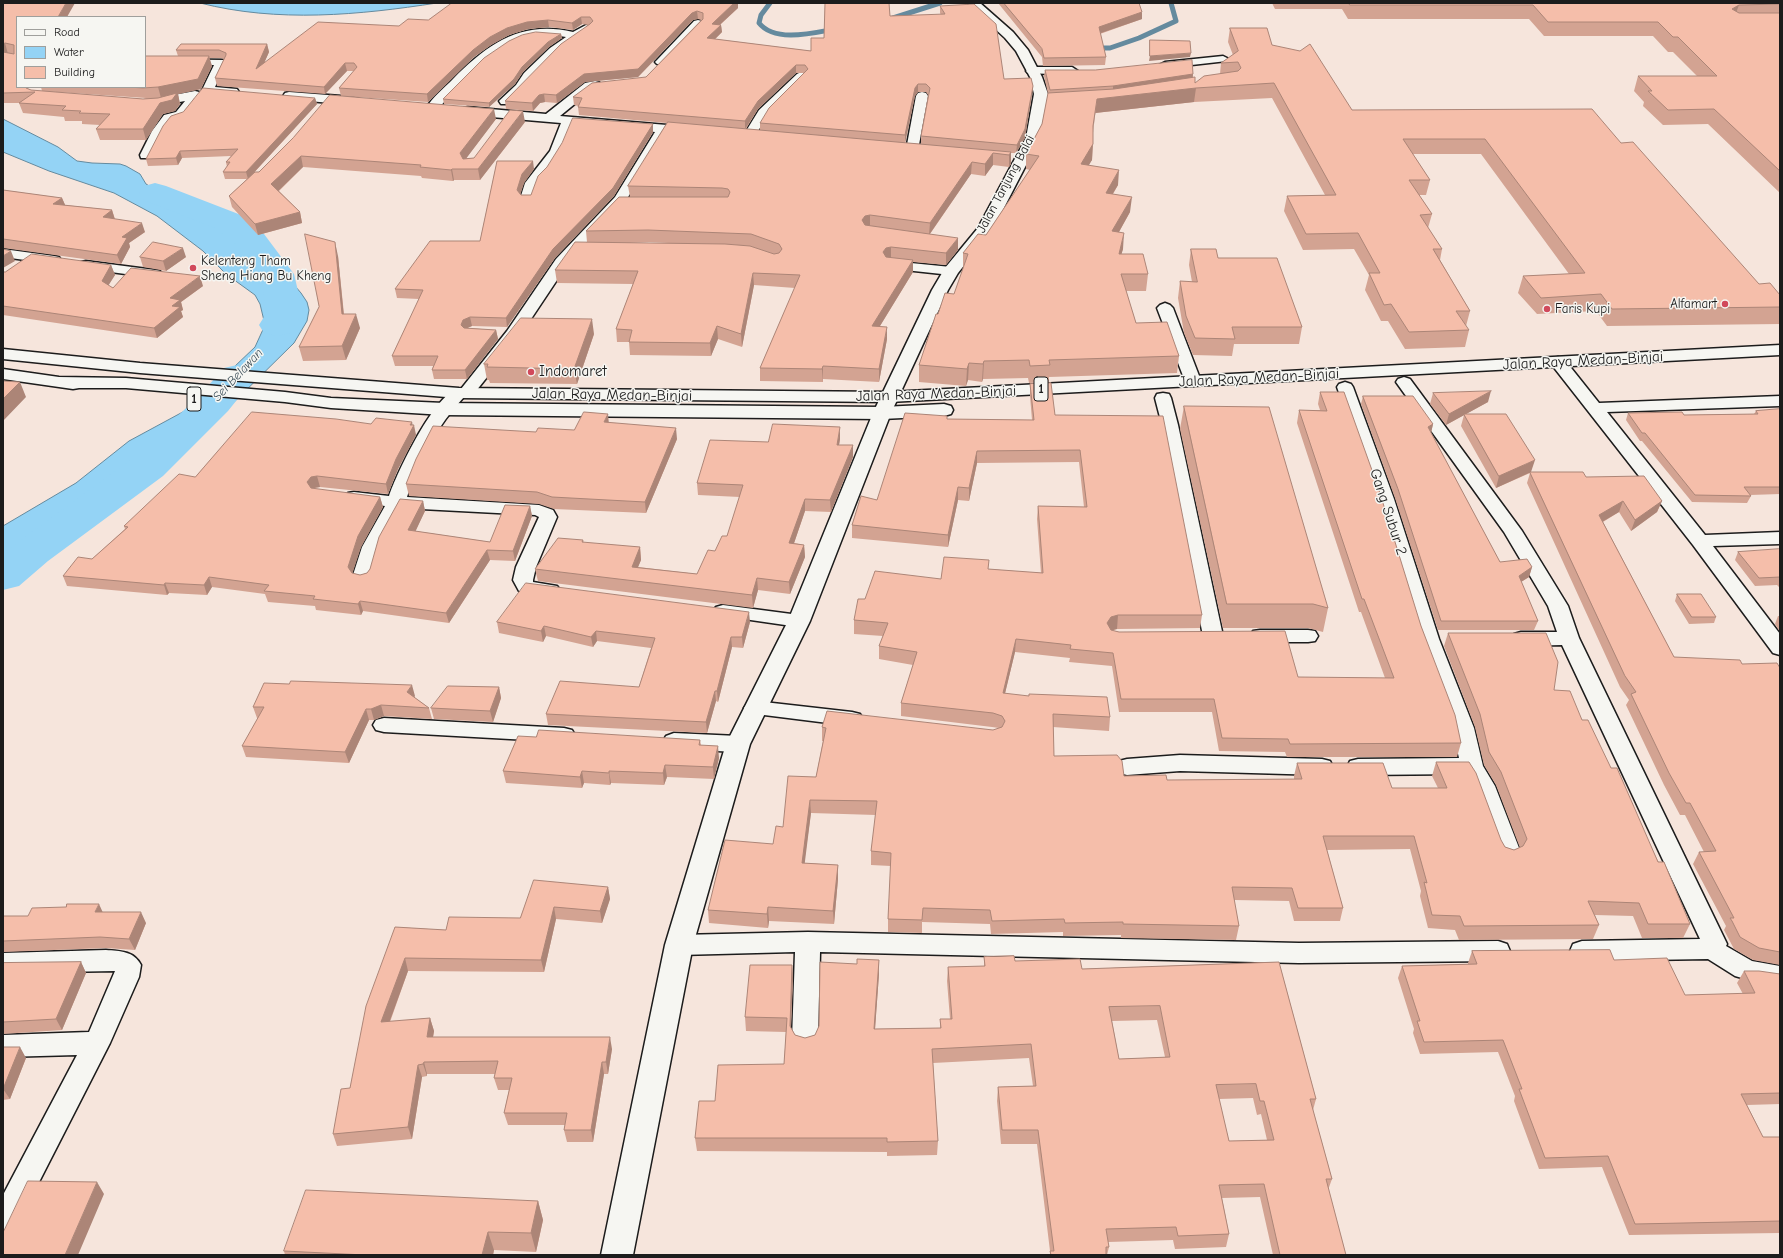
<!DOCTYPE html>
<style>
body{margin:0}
#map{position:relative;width:1783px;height:1258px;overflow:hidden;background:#f6e5dc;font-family:"Comic Neue",sans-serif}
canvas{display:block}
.frame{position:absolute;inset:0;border:4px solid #1c1c1c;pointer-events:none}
.legend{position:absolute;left:16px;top:16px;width:130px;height:72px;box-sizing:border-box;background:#f6f6f2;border:1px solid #9f9f9c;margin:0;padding:5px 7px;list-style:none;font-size:12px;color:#1c1c1c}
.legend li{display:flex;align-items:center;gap:8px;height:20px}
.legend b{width:20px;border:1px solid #9f9f9c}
</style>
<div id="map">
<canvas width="1783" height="1258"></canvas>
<div class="frame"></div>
<ul class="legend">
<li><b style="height:5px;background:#f6f6f2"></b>Road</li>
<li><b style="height:11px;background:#94d3f5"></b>Water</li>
<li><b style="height:11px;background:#f5beaa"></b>Building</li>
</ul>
</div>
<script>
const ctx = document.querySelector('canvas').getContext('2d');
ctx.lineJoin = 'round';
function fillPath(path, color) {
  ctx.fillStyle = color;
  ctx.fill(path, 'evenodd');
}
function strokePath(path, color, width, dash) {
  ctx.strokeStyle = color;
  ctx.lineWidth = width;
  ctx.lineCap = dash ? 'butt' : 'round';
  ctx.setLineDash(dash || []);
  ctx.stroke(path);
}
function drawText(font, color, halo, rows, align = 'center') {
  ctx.font = font + ' "Comic Neue",sans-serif';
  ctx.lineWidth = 3;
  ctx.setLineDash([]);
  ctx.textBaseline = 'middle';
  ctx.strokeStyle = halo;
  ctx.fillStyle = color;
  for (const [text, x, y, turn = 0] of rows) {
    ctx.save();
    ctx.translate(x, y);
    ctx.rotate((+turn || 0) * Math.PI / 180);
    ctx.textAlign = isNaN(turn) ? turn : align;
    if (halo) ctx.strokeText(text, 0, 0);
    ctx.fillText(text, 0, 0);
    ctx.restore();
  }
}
const water = new Path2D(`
 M 200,3 L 437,3 C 359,15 278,23 200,3 Z
 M 3,119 L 58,147 L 77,161 L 92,163 L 120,164 L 126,166 L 140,174 L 146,184 L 164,195 L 203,209 L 218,219 L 249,249 L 290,280 L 301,293 L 307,302 L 309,310 L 307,321 L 294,343 L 227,409 L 181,430 L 136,475 L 62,540 L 3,588 L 3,526 L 76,483 L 129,441 L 192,407 L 255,347 L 265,325 L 260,304 L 255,295 L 226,274 L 203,251 L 157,216 L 114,193 L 49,171 L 3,152 Z`);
const stream = new Path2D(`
 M 770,3 L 761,15 L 759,23 C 775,43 813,33 835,29
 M 893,18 L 940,3
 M 1093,48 L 1110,48 L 1139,38 L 1176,21 L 1171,3`);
const river = new Path2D(`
 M 155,183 L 166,186 L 241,215 L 264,234 L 294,274 L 303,312 L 290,333 L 277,336 L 264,333 L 259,325 L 267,312 L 260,275 L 240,248 L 217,229 L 144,200 L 139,193 L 144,186 Z
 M 237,365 L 250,368 L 256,376 L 228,411 L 163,476 L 48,561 L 19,586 L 3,590 L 3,553 L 133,458 L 200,395 L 224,368 Z`);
const street = new Path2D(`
 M 698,20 L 702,21 L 703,23 L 702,25 L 665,64 L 657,64 L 655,62 L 657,60 L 694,21 Z
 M 586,25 L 590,26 L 592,28 L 590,30 L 558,52 L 532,77 L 524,90 L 509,104 L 501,104 L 499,101 L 516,85 L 524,73 L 550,48 L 566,37 C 506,26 473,72 436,111 L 428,111 L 426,108 C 433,97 444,88 453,79 C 488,44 521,20 573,32 Z
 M 1223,56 L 1229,59 L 1227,61 L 1165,68 L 1159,65 L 1165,62 Z
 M 145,59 L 225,60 L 227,62 L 215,87 L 237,89 L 239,92 L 237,95 L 233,96 L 204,93 L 202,90 L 214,65 L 145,65 Z
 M 1032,67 L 1072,67 L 1078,71 L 1072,75 L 1028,73 L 1026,71 Z
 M 801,72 L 805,74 L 807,76 L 768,115 L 753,139 L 745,139 L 743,136 L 759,110 L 797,74 Z
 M 595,81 L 599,82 L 601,85 L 599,88 L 593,89 L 560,116 L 691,127 L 695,128 L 697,131 L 695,134 L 691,135 L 667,133 L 625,202 L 584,245 L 594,246 L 596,249 L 594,252 L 576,253 L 567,265 L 519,337 L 472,396 L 464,397 C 437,426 418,460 407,497 L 539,505 L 553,510 L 557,517 L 536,567 L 533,580 L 533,582 L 557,586 L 560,590 L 557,594 C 545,597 531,594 519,591 L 513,580 L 516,567 L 539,517 L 535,515 L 402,508 L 380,547 L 372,578 L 369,582 L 362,584 L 355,582 L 352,578 L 362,547 L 385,506 L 348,501 L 345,497 L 348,493 L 354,492 L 389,496 C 396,475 437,387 461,389 L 507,331 L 556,259 L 615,197 L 655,132 L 573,124 L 562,151 L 547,175 L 538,184 L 532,202 L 522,202 L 520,199 L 525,183 L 550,151 L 561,123 L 468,115 L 464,114 L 462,111 L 464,108 L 468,107 L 546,114 L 585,83 Z
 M 195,91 L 199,92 L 201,95 L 199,98 L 193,99 L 196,102 L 184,118 L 172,121 L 164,132 L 151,158 L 141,158 L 140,155 L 152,131 L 164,115 L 176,112 L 185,101 L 152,107 L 148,106 L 146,103 L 148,100 Z
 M 289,92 L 354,97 L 358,98 L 360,101 L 358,104 L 354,105 L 285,99 L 283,96 L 285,93 Z
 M 922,92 L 926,93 L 928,96 L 918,150 L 917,153 L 907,153 L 906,150 L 916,96 L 918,93 Z
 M 3,249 L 54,256 L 59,257 L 61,260 L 59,263 L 54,264 L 3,257 Z
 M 86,261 L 155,270 L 160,271 L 162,274 L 160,277 L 155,278 L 81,268 L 79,265 L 81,262 Z
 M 891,261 L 951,267 L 956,268 L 958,271 L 956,274 L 951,275 L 886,268 L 884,265 L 886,262 Z
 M 1165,303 L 1170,305 L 1173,308 L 1201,381 L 1199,384 L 1193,386 L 1187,384 L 1185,381 L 1157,308 L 1160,305 Z
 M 1558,357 L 1564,359 L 1599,403 L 1780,396 L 1780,406 L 1607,412 L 1705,535 L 1780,532 L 1780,544 L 1713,546 L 1780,634 L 1780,655 L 1773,653 L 1693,545 L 1552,365 L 1550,362 L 1552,359 Z
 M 1404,377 L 1410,379 L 1522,531 L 1568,606 L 1579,638 L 1727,944 L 1726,946 L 1752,961 L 1780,966 L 1780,986 L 1759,983 L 1735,976 L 1708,959 L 1582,961 L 1573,958 L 1570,951 L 1573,944 L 1582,941 L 1700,939 L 1562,645 L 1521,646 L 1514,644 L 1511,639 L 1514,634 L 1521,632 L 1557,632 L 1548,606 L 1504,532 L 1396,382 L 1398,379 Z
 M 1345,382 L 1351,384 L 1353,387 L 1394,499 L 1439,639 L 1474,728 L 1483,766 L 1495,786 L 1521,853 L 1517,859 L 1509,862 L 1501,859 L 1473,786 L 1466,774 L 1358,775 L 1350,773 L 1347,767 L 1350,761 L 1358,759 L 1459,758 L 1452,728 L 1419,639 L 1376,499 L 1337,387 L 1339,384 Z
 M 1163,393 L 1169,394 L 1171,398 L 1178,425 L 1223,636 L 1220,641 L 1213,642 L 1206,641 L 1203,636 L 1162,425 L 1155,398 L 1157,394 Z
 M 723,605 L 799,615 L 806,617 L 809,621 L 806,625 L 799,627 L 716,615 L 713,611 L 716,607 Z
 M 1260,630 L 1308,630 L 1315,631 L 1318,636 L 1315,641 L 1308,642 L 1260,642 L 1253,641 L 1250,636 L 1253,631 Z
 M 755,701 L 852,712 L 860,714 L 863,719 L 860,724 L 852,726 L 748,713 L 744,708 L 748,703 Z
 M 384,718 L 564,728 L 572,730 L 575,735 L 572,740 L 564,742 L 384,732 L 376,730 L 373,725 L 376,720 Z
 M 674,733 L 738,736 L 746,739 L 749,744 L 746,749 L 738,752 L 674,749 L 666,746 L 663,741 L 666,736 Z
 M 1180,755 L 1322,759 L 1330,761 L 1333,767 L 1330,773 L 1322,775 L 1180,771 L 1127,775 L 1119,773 L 1116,767 L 1119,761 L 1127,759 Z
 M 808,932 L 1299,943 L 1498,941 L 1507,944 L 1510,951 L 1507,958 L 1498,961 L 1299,963 L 820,952 L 818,1040 L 814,1048 L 805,1051 L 796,1048 L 792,1040 L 795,952 L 679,955 L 670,952 L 667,945 L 670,938 L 679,935 Z
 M 106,950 C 120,951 134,951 141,965 L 139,977 L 110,1043 L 13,1233 L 3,1237 L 3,1195 L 77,1055 L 3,1057 L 3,1035 L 89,1032 L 115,971 L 3,973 L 3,953 Z`);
const secondary = new Path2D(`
 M 967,3 L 980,3 L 1013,32 L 1028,50 L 1042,77 L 1048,94 L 1047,103 L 1040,138 L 993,229 L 958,273 L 948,290 L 891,413 L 810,621 L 750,744 L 693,945 L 633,1255 L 601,1255 L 665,945 L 726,744 L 788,621 L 873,413 L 932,290 L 945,268 L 978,228 L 1026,138 L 1034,94 L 1030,77 L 1016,51 L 1005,38 Z`);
const highway = new Path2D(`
 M 1780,345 L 1780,355 L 889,402 L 459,398 L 140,373 L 3,359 L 3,349 L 140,363 L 459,388 L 889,392 Z
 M 3,369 L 59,377 L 126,378 L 285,392 L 331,398 L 444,403 L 882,407 L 944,404 L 951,406 L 953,410 L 951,414 L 944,416 L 882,419 L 444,415 L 331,408 L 285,402 L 126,388 L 79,388 L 73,389 L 3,379 Z`);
const wall = new Path2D(`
 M 3,3 L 17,17 L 17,87 L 27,88 L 31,90 L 143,99 L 146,98 L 42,91 L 41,87 L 145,87 L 178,56 L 176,50 L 267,44 L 269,52 L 264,63 L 399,26 L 428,20 L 738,8 L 720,25 L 721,25 L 722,32 L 715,39 L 811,51 L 824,38 L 825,3 L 803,4 L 803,3 L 889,3 L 890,16 L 941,15 L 940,13 L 940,6 L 1004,79 L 1033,86 L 1032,94 L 1025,138 L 1016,153 L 1011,153 L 1011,164 L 1009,167 L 993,165 L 985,176 L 971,174 L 930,234 L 958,250 L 946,265 L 913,262 L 913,272 L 880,326 L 887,339 L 879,382 L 823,379 L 823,382 L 760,381 L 760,368 L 795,288 L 754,285 L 742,347 L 718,339 L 711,356 L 630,355 L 629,342 L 617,342 L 616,329 L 633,284 L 557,283 L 555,270 L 587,242 L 586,231 L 630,197 L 628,186 L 667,123 L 579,115 L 578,107 L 578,106 L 574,105 L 573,97 L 646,77 L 701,20 L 698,19 L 693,20 L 638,77 L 585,82 L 557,103 L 545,102 L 540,103 L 533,111 L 506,109 L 505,101 L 588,25 L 582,24 L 573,30 L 549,27 L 528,29 L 509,35 L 491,45 L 474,57 L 428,102 L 341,96 L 339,88 L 354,71 L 347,71 L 325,94 L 217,86 L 215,78 L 224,59 L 221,58 L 209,58 L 212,66 L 201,89 L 178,94 L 180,104 L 175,111 L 163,114 L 146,140 L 100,140 L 96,129 L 100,125 L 82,124 L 82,121 L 65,121 L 64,117 L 23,113 L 19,103 L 3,103 ZM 796,73 L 804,73 L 760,123 L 760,130 L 746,129 L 758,109 ZM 918,92 L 926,92 L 928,95 L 921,136 L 921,144 L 905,143 L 915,96 ZM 649,242 L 668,243 L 630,243 Z
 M 998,3 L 1139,3 L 1142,19 L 1100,34 L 1106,57 L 1105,65 L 1043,66 L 1042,57 Z
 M 1272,3 L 1780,3 L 1780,193 L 1708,124 L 1663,125 L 1643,106 L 1644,102 L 1634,91 L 1638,76 L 1697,76 L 1673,52 L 1668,52 L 1653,36 L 1544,36 L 1529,19 L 1348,19 L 1342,9 L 1275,9 Z
 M 1230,28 L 1272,45 L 1352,110 L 1621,143 L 1759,284 L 1780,295 L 1780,324 L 1607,326 L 1596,311 L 1537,314 L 1518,293 L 1523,276 L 1569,274 L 1481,154 L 1413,154 L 1430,180 L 1426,195 L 1419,195 L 1432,214 L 1428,228 L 1442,249 L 1440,260 L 1470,311 L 1466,326 L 1469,330 L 1465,347 L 1405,349 L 1388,321 L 1381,321 L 1365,290 L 1369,275 L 1354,249 L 1303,250 L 1284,211 L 1287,196 L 1325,195 L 1272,98 L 1194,102 L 1095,113 L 1093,131 L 1092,160 L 1088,165 L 1118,185 L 1113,194 L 1130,212 L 1119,232 L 1123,249 L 1121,254 L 1148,274 L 1146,291 L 1126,291 L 1136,323 L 1179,356 L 1177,373 L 1049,377 L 1049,382 L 1029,383 L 1028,378 L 983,379 L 982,382 L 968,380 L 966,386 L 919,382 L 919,365 L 938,314 L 954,294 L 963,270 L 963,253 L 986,235 L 1030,170 L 1026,169 L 1026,154 L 1042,124 L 1048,94 L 1044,76 L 1045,70 L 1193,74 L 1193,78 L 1195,83 L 1220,74 L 1221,63 L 1233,55 L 1228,42 Z
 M 561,34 L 562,38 L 549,47 L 523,72 L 515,84 L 489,107 L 444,104 L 443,99 Z
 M 315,98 L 317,104 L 250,177 L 259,172 L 293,138 L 496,119 L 466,158 L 474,158 L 525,122 L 480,180 L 454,180 L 453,181 L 422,178 L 421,176 L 303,167 L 279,191 L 300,212 L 302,223 L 258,235 L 232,207 L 229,196 L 247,179 L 225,179 L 223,172 L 227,167 L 226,162 L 231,156 L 182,158 L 178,165 L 148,166 L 146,159 Z
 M 653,124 L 653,132 L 614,196 L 555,258 L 507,327 L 472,326 L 467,328 L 496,330 L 498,339 L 467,379 L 434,379 L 432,370 L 433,366 L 395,366 L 392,356 L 419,299 L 397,298 L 395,289 L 480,241 L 497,161 L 534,169 L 524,183 L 520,194 L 521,195 L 531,195 Z
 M 3,190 L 62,198 L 65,205 L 112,210 L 115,219 L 145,232 L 129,243 L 130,247 L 121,264 L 3,248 Z
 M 1191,249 L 1218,258 L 1302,327 L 1299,344 L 1234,344 L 1232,356 L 1193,355 L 1184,333 L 1178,298 L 1180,281 L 1192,282 L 1189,265 Z
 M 338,256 L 344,314 L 360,328 L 346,360 L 303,361 L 299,347 L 319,307 Z
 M 140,257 L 186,257 L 166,271 L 143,267 Z
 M 111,265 L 115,275 L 108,285 L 113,288 L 203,286 L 181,302 L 183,310 L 181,311 L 183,317 L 157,338 L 3,315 L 3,272 Z
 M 594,334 L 577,384 L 490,383 L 489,380 L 487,380 L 484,364 Z
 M 1030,384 L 1055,415 L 1202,615 L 1200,628 L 1117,629 L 1111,630 L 1298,677 L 1385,678 L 1361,612 L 1359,612 L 1297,423 L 1299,410 L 1320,410 L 1318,404 L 1320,392 L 1421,626 L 1461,743 L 1457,757 L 1287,757 L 1285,752 L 1219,751 L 1212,712 L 1119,712 L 1112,666 L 1069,662 L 1070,658 L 1015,652 L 1005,693 L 1110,717 L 1109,731 L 1053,727 L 1054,756 L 1124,776 L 1167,780 L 1294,779 L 1294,776 L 1297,763 L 1392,788 L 1438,788 L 1432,776 L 1436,762 L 1505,847 L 1514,850 L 1520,848 L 1496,785 L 1484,765 L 1475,727 L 1444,646 L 1448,633 L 1554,690 L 1582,720 L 1611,768 L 1690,924 L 1683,938 L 1642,938 L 1633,916 L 1595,915 L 1599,925 L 1593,939 L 1459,940 L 1455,930 L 1428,928 L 1420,896 L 1421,891 L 1410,849 L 1327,850 L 1343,908 L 1340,921 L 1294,921 L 1289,901 L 1234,900 L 1239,926 L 1236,940 L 1121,938 L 1121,935 L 1063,936 L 1063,932 L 991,934 L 990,924 L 922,922 L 922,933 L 888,932 L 888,919 L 891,866 L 871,865 L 871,851 L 876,815 L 811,813 L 804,863 L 838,865 L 838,879 L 834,924 L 769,921 L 768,928 L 709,923 L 708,910 L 773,844 L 783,827 L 816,777 L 823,741 L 822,741 L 822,727 L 993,730 L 999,728 L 992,727 L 901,716 L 901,703 L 913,665 L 879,659 L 879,646 L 883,636 L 854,634 L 854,620 L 865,599 L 941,579 L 989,560 L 988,569 L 1041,573 L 1037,519 L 1038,506 L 1084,507 L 1079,462 L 977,463 L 969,501 L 958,500 L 948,547 L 852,538 L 852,525 L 877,500 L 947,416 L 947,419 L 1032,420 L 1030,396 Z
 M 1433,393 L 1488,402 L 1466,414 L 1531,472 L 1586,477 L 1662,501 L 1657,512 L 1631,531 L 1619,512 L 1603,522 L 1674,657 L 1780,668 L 1780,965 L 1753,960 L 1734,949 L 1724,930 L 1726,926 L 1693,864 L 1699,852 L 1704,852 L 1685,815 L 1680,815 L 1664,785 L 1626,705 L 1629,700 L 1620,687 L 1527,483 L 1530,473 L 1496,488 L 1461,426 L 1464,415 L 1446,425 L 1430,404 Z
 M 1363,396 L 1433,424 L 1431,433 L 1500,562 L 1532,567 L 1529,577 L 1521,582 L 1538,621 L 1534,630 L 1438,630 L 1395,498 L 1361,404 Z
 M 1184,406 L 1328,608 L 1323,632 L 1308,628 L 1223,628 L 1180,429 Z
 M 1780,409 L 1780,494 L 1750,495 L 1751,496 L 1747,503 L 1692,502 L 1642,441 L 1640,441 L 1626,420 L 1628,413 L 1684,415 L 1754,414 L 1756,411 Z
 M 609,423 L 677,439 L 646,513 L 554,509 L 539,504 L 409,496 L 406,484 L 536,432 L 574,430 Z
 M 371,424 L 412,425 L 416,435 L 398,469 L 388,494 L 320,487 L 314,488 L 313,489 L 380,497 L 383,507 L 361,547 L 352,573 L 360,575 L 367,573 L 423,501 L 425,511 L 415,531 L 490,542 L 530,506 L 532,516 L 515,561 L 490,560 L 449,623 L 363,611 L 361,615 L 316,610 L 315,606 L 268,602 L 265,594 L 212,587 L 207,595 L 169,593 L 167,595 L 67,586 L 63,576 L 92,559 L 125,529 L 124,526 L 195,477 Z
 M 840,439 L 839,445 L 853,457 L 831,512 L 805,511 L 794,543 L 804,545 L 805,557 L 790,594 L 758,590 L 753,608 L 538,581 L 535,569 L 583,540 L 584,543 L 640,547 L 641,560 L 638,567 L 697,574 L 727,536 L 740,497 L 698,495 L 697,483 L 768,442 Z
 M 1780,550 L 1780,588 L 1777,585 L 1755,586 L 1735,560 L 1738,552 Z
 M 1677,594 L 1716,617 L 1714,623 L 1689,624 L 1675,601 Z
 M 1778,616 L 1780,616 L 1780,632 L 1775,624 Z
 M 497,622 L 750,622 L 743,648 L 732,647 L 718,702 L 716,701 L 707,733 L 548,725 L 546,714 L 639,687 L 651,648 L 597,641 L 593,647 L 546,636 L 543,642 L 499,633 Z
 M 499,687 L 501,698 L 493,722 L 434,719 L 431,708 Z
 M 415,696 L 414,697 L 429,708 L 432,719 L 384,716 L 374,720 L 369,720 L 349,763 L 246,757 L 242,746 L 258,718 L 257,718 L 253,707 Z
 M 536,737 L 700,740 L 701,745 L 719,758 L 714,779 L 667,777 L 664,785 L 611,783 L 610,785 L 584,783 L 582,788 L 506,783 L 503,771 Z
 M 608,887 L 610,899 L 602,923 L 556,919 L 544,972 L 408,971 L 390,1022 L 430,1018 L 434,1031 L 433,1037 L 612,1049 L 608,1074 L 604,1074 L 593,1142 L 567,1142 L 564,1130 L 565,1125 L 508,1125 L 504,1113 L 509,1090 L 498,1090 L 494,1078 L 495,1074 L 427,1074 L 427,1076 L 422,1077 L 412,1139 L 337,1146 L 333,1134 L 350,1088 L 395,927 L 446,930 L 520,918 Z
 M 103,912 L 146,923 L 135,950 L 106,948 L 3,952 L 3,916 L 28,916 Z
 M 1472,951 L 1614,960 L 1685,995 L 1743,994 L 1737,983 L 1744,971 L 1780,974 L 1780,1104 L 1747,1105 L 1763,1137 L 1780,1137 L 1780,1233 L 1629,1235 L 1602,1167 L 1539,1169 L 1514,1101 L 1515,1096 L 1498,1052 L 1420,1054 L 1413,1033 L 1414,1029 L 1398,978 L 1402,966 L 1468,964 L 1468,963 Z
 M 984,957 L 1082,969 L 1279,962 L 1316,1099 L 1313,1110 L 1332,1179 L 1328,1190 L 1346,1255 L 1273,1255 L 1260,1197 L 1222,1198 L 1229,1234 L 1226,1247 L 1175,1249 L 1173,1240 L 1108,1242 L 1109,1247 L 1107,1255 L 1050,1255 L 1050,1251 L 1037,1144 L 1001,1144 L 997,1101 L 998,1087 L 1033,1086 L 1029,1058 L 933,1063 L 938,1141 L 937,1155 L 887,1156 L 887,1152 L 697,1151 L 695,1138 L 715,1101 L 784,1064 L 786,1032 L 746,1031 L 745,1017 L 792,965 L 793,979 L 791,1028 L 795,1035 L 805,1038 L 815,1035 L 857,964 L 879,960 L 879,974 L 875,1029 L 940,1028 L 940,1019 L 950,1019 L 947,981 L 948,967 L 984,966 ZM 1157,1020 L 1165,1057 L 1119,1059 L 1112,1021 ZM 1253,1098 L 1257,1115 L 1261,1114 L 1267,1140 L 1229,1141 L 1219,1099 Z
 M 81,962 L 86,973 L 62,1030 L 3,1034 L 3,963 Z
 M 3,1047 L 26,1058 L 10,1099 L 3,1100 Z
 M 538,1201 L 543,1220 L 536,1252 L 494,1250 L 493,1255 L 285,1255 L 284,1251 Z`);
const shadedWall = new Path2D(`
 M 66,3 L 75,3 L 67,17 L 58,17 Z
 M 734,3 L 738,3 L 738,8 L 713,31 L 712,24 Z
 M 1739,5 L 1734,18 L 1732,9 Z
 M 697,11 L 698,19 L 693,20 L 638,77 L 585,82 L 557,103 L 556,95 L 584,74 L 692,13 Z
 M 1142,12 L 1142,19 L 1098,34 L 1099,27 Z
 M 581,17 L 582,24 L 573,30 L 572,23 Z
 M 548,20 L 549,27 L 528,29 L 509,35 L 491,45 L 474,57 L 428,102 L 427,94 L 473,50 L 490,37 L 507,28 L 527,22 Z
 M 721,25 L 722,32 L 708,46 L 707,38 Z
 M 561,34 L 562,38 L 549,47 L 523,72 L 515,84 L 489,107 L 489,103 L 522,67 L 548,42 Z
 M 5,43 L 8,54 L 3,55 L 3,44 Z
 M 267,44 L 269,52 L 258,77 L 256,69 Z
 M 1191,53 L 1190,57 L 1149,61 L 1150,56 Z
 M 209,56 L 212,66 L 201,89 L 178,94 L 180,104 L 175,111 L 163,114 L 146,140 L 143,129 L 161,98 L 158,87 Z
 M 345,63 L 347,71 L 325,94 L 324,87 Z
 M 796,65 L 796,73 L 758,109 L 745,129 L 745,121 L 758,101 Z
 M 1193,74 L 1192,81 L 1113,93 L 1113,86 Z
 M 918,84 L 918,92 L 915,96 L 905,143 L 905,135 L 915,88 Z
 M 1033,86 L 1032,94 L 1025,138 L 1016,153 L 1017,145 Z
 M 1196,88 L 1194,102 L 1095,113 L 1092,141 L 1097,99 Z
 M 544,94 L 545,102 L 540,103 L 533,111 L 532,103 L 539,95 Z
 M 315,98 L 317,104 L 248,179 L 246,172 Z
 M 494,109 L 496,119 L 462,164 L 460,153 Z
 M 523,111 L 525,122 L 480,180 L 478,169 Z
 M 653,124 L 653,132 L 614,196 L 555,258 L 507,327 L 506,318 L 553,249 Z
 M 1093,144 L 1092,160 L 1080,180 L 1081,164 Z
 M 180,151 L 182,158 L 178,165 L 176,158 Z
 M 1011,152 L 1011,164 L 1009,167 L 1009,155 Z
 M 993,153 L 993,165 L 985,176 L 985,164 Z
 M 301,156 L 303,167 L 274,195 L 271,184 Z
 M 533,161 L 534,169 L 524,183 L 519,199 L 517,190 L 522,174 Z
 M 972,162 L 971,174 L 929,235 L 930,223 Z
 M 452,169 L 454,180 L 453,181 L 451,170 Z
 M 1119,170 L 1118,185 L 1104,208 L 1106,193 Z
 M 1132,197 L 1130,212 L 1110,248 L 1112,231 Z
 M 62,198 L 66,207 L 53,204 Z
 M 112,210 L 115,220 L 103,217 Z
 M 300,212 L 302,223 L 258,235 L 255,224 Z
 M 870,215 L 870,228 L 865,229 L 862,220 L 865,216 Z
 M 142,223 L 145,232 L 129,243 L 130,247 L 121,264 L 117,255 L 122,237 Z
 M 1124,233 L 1123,249 L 1117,270 L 1119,254 Z
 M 958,238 L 958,250 L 946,265 L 946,253 Z
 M 335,242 L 338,256 L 345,328 L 342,314 Z
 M 891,247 L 891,260 L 886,261 L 883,252 L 886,248 Z
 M 183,248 L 186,257 L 166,271 L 163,261 Z
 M 11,251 L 15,261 L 3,268 L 3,256 Z
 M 913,260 L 913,272 L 872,339 L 872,326 Z
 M 111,265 L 115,275 L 105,291 L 102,281 Z
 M 753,273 L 754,285 L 742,347 L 741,334 Z
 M 200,276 L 203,286 L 181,302 L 183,310 L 181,311 L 183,317 L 157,338 L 154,328 L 170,298 Z
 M 356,314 L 360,328 L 346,360 L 342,346 Z
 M 470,317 L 472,326 L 465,329 L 461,325 L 463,320 Z
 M 592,319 L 594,334 L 577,384 L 574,369 Z
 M 717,326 L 718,339 L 711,356 L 710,343 Z
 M 887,327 L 887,339 L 879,382 L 879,369 Z
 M 496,330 L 498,339 L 467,379 L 465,370 Z
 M 984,361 L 983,379 L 982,382 L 983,364 Z
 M 969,363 L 968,380 L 966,386 L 967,369 Z
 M 823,366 L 823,382 L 822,369 Z
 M 20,382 L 26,397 L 3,421 L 3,399 Z
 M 1491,391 L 1488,402 L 1446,425 L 1449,414 Z
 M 608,414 L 609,425 L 604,422 Z
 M 412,422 L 413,427 L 414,425 L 416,435 L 398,469 L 388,494 L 386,484 L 410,425 Z
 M 1433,424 L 1431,433 L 1428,427 Z
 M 840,427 L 840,439 L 837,457 L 837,445 Z
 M 676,428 L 677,439 L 646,513 L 645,502 Z
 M 853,445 L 853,457 L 831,512 L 830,500 Z
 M 977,451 L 977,463 L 969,501 L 969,488 Z
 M 1535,460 L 1531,472 L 1496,488 L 1499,476 Z
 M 317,476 L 320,487 L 314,488 L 310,492 L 307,482 L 311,477 Z
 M 958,487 L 958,500 L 948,547 L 948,535 Z
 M 380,497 L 383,507 L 361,547 L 351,578 L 348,567 L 358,536 Z
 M 805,499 L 805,511 L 790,555 L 789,543 Z
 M 423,501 L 425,511 L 411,541 L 408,530 Z
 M 1623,501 L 1619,512 L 1595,526 L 1599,515 Z
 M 1662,501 L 1657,512 L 1631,531 L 1635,520 Z
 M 530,506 L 532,516 L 515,561 L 513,551 Z
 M 804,545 L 805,557 L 790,594 L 789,582 Z
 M 640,547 L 641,560 L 633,579 L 632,567 Z
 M 487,550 L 490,560 L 449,623 L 446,613 Z
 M 1532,567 L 1529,577 L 1516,585 L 1519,576 Z
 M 209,577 L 212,587 L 207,595 L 204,585 Z
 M 757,578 L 758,590 L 753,608 L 752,595 Z
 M 165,583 L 169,593 L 167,595 L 164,585 Z
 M 360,601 L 363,611 L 361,615 L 358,604 Z
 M 749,612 L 750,622 L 743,648 L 742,637 Z
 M 1118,615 L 1117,629 L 1110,631 L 1107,623 L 1111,617 Z
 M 544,626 L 546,636 L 543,642 L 541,631 Z
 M 596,631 L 597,641 L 593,647 L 591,637 Z
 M 731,637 L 732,647 L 718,702 L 717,691 Z
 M 1016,639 L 1015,652 L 1002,706 L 1003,693 Z
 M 412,685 L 415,696 L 410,703 L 407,692 Z
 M 499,687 L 501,698 L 493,722 L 490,711 Z
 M 715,691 L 716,701 L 707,733 L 706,722 Z
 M 381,705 L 384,716 L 374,720 L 371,709 Z
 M 366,709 L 369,720 L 349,763 L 345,752 Z
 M 718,746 L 719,758 L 714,779 L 713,767 Z
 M 665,765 L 667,777 L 664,785 L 663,773 Z
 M 582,771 L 584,783 L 582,788 L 580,777 Z
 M 609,771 L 611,783 L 610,785 L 609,773 Z
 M 810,800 L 811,813 L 803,877 L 802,863 Z
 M 838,865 L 838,879 L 834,924 L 833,911 Z
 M 608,887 L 610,899 L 602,923 L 600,911 Z
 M 99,904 L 104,915 L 95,912 Z
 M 554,907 L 556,919 L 544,972 L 541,960 Z
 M 768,907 L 769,921 L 768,928 L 767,914 Z
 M 141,912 L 146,923 L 135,950 L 129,939 Z
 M 405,958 L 408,971 L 385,1034 L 381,1022 Z
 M 879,960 L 879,974 L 874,1043 L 874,1029 Z
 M 81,962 L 86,973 L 62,1030 L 56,1019 Z
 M 792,965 L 793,979 L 790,1040 L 790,1026 Z
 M 430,1018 L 434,1031 L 431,1049 L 427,1037 Z
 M 610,1037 L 612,1049 L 608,1074 L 606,1062 Z
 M 20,1047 L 26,1058 L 10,1099 L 3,1089 Z
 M 424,1062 L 427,1074 L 427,1076 L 423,1064 Z
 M 602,1062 L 604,1074 L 593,1142 L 591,1130 Z
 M 418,1065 L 422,1077 L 412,1139 L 408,1127 Z
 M 97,1182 L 104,1194 L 78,1255 L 65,1255 Z
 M 538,1201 L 543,1220 L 536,1252 L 531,1233 Z
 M 488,1232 L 494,1250 L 493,1255 L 482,1255 Z`);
const building = new Path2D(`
 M 3,3 L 66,3 L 58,17 L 17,17 L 17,87 L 26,87 L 26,88 L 31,90 L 143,99 L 158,98 L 177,93 L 172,100 L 160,103 L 143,129 L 96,129 L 110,114 L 79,113 L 81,111 L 62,110 L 66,106 L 19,103 L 35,92 L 3,93 L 3,52 L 14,54 L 14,45 L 5,43 L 3,44 Z
 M 452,3 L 734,3 L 712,24 L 721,25 L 707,38 L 811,51 L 811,38 L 824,38 L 825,3 L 889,3 L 890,16 L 945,14 L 940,6 L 974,4 L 996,24 L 1004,79 L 1031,78 L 1033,86 L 1025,129 L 1017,145 L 921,136 L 930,88 L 926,84 L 918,84 L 915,88 L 905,135 L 760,123 L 769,108 L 808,69 L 805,65 L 796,65 L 758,101 L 745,121 L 578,107 L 582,98 L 573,97 L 592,83 L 646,77 L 703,19 L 703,13 L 697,11 L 692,13 L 638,69 L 584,74 L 556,95 L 544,94 L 539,95 L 532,103 L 505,101 L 561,44 L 590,24 L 593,21 L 590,17 L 581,17 L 572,23 L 548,20 L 527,22 L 507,28 L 490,37 L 473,50 L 427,94 L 339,88 L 357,67 L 354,63 L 345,63 L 324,87 L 215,78 L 226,55 L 226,53 L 219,50 L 176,50 L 181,44 L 267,44 L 256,69 L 318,22 L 399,26 L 408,19 L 428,20 Z
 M 1004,3 L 1139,3 L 1142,12 L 1099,27 L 1106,57 L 1044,58 L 1042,49 Z
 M 1349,3 L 1780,3 L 1780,4 L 1739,5 L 1732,9 L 1739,13 L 1780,13 L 1780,171 L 1714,109 L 1668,110 L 1648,91 L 1652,91 L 1638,76 L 1717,76 L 1678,37 L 1673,37 L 1658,22 L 1548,22 L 1533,5 L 1350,5 Z
 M 1230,28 L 1267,28 L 1272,45 L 1300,51 L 1310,44 L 1352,110 L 1592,109 L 1621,143 L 1633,142 L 1759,284 L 1770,283 L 1780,295 L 1780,307 L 1612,309 L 1601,294 L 1541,298 L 1523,276 L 1585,273 L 1485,139 L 1403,139 L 1430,180 L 1409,180 L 1432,214 L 1420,215 L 1442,249 L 1433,249 L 1470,311 L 1456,311 L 1469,330 L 1409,332 L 1391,304 L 1384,305 L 1369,273 L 1380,273 L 1358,233 L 1306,234 L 1287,196 L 1336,195 L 1274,83 L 1196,88 L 1097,99 L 1093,126 L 1093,144 L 1081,164 L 1119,170 L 1106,193 L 1132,197 L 1112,231 L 1124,233 L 1119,254 L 1143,254 L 1148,274 L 1121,274 L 1136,323 L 1167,322 L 1179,356 L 1049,360 L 1050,365 L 1030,366 L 1029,360 L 984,361 L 983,364 L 969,363 L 967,369 L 919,365 L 936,314 L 938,314 L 945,293 L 954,294 L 968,254 L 963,253 L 978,234 L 986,235 L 1039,156 L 1026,154 L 1042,124 L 1048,93 L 1114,89 L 1195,77 L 1195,83 L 1204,76 L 1238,71 L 1241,68 L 1238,62 L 1221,63 L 1238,51 Z
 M 536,32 L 561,34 L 548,42 L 522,67 L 514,79 L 489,103 L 443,99 L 484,58 L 509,41 L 522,35 Z
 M 1150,40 L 1190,41 L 1191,53 L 1150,56 Z
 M 145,56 L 209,56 L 198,79 L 158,87 L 143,88 L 129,87 L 145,87 Z
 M 1192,60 L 1193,74 L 1113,86 L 1050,90 L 1045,70 L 1095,70 Z
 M 203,88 L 315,98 L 246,172 L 223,172 L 230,162 L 226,162 L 238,149 L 180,151 L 176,158 L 146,159 L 163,126 L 171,116 L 183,112 Z
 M 330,95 L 494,109 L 460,153 L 463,159 L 474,158 L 510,110 L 523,111 L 478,169 L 452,169 L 451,170 L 420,167 L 421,165 L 301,156 L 271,184 L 300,212 L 255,224 L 229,196 L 255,172 L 259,172 L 293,138 Z
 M 573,118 L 653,124 L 613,188 L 553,249 L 506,318 L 470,317 L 463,320 L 461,325 L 464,328 L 496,330 L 465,370 L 432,370 L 438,356 L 392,356 L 423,290 L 395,289 L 430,241 L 480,241 L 497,161 L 533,161 L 522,174 L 517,190 L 521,195 L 531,195 L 538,176 L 547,167 L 562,143 Z
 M 668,122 L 1011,152 L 1009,155 L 993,153 L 985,164 L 972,162 L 930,223 L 870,215 L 865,216 L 862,220 L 865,225 L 958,238 L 946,253 L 891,247 L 886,248 L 883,252 L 886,257 L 913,260 L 872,326 L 887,327 L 879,369 L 823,366 L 822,369 L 760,368 L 800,275 L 753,273 L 741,334 L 717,326 L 710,343 L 629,342 L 632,330 L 616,329 L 638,271 L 555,270 L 575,242 L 725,244 L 750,246 L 774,254 L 779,253 L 782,249 L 779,244 L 751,234 L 648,230 L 586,231 L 619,197 L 728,197 L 730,192 L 728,189 L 722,188 L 628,186 Z
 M 3,190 L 62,198 L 53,204 L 112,210 L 103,217 L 142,223 L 122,237 L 127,238 L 117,255 L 3,239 Z
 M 305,234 L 335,242 L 342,314 L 356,314 L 342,346 L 299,347 L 319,307 Z
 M 153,242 L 183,248 L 163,261 L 140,257 Z
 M 3,249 L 11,251 L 3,256 Z
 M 1191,249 L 1216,249 L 1218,258 L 1277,258 L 1302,327 L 1232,327 L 1235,339 L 1195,338 L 1186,316 L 1180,281 L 1197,282 Z
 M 32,254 L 111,265 L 102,281 L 113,288 L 131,268 L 200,276 L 170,298 L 180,300 L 172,306 L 180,307 L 154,328 L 3,306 L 3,272 L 5,272 Z
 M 521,318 L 592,319 L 574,369 L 487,367 L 488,364 L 484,364 Z
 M 3,381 L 20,382 L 3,399 Z
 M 1051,383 L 1055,415 L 1163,416 L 1202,615 L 1118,615 L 1111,617 L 1107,623 L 1111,630 L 1119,632 L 1285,631 L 1298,677 L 1394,678 L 1364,599 L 1362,599 L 1299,410 L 1327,411 L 1320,392 L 1344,392 L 1378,487 L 1421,626 L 1455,715 L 1461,743 L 1290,744 L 1288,739 L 1222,738 L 1214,699 L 1121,699 L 1113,653 L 1070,649 L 1071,645 L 1016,639 L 1003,693 L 1029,696 L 1029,694 L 1107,697 L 1110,717 L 1053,714 L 1054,756 L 1117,755 L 1122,761 L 1124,776 L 1166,775 L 1167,780 L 1302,779 L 1297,763 L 1383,763 L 1392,788 L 1447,788 L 1436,762 L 1469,762 L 1476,773 L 1501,840 L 1505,847 L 1514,850 L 1523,846 L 1527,839 L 1501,772 L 1489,752 L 1480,714 L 1448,633 L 1546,633 L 1558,662 L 1554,690 L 1570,691 L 1582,720 L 1588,720 L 1611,768 L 1617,768 L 1658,862 L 1664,862 L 1690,924 L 1648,924 L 1639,903 L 1588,901 L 1599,925 L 1464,926 L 1460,916 L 1432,915 L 1424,882 L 1427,883 L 1414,836 L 1323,836 L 1343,908 L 1298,908 L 1292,888 L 1232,887 L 1239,926 L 1123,924 L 1123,922 L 1065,923 L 1064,919 L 992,921 L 990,910 L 923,908 L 922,920 L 888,919 L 891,853 L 871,851 L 877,801 L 810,800 L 802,863 L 838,865 L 833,911 L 768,907 L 767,914 L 708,910 L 725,840 L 773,844 L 776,826 L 783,827 L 788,776 L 816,777 L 826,728 L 822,727 L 827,711 L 993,730 L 1002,727 L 1005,721 L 1002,716 L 993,713 L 901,703 L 917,652 L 879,646 L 888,623 L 854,620 L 858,599 L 865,599 L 875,571 L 941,579 L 944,557 L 989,560 L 988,569 L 1043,573 L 1038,506 L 1087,507 L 1080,450 L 977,451 L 969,488 L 958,487 L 948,535 L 852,525 L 861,496 L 877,500 L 905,413 L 947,416 L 947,419 L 1034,420 L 1030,384 Z
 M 1491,391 L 1449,414 L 1433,393 Z
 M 1363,396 L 1413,396 L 1433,424 L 1428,427 L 1500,562 L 1527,559 L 1532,567 L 1519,576 L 1538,621 L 1441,621 L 1398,489 Z
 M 1184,406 L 1269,407 L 1328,608 L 1313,604 L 1227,604 Z
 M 1780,409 L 1780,487 L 1744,487 L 1751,496 L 1695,495 L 1645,433 L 1642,433 L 1628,413 L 1682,412 L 1684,415 L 1758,414 L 1756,411 Z
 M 252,412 L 336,419 L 371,424 L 376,418 L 412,422 L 410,425 L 414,425 L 396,459 L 386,484 L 317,476 L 311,477 L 307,482 L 311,488 L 380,497 L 358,536 L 348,567 L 352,573 L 360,575 L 367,573 L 370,569 L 379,537 L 400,499 L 423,501 L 408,530 L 490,542 L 505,505 L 530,506 L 513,551 L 487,550 L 446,613 L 360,601 L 358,604 L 313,599 L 315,596 L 264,591 L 269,585 L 209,577 L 204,585 L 165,583 L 164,585 L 63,576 L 78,557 L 92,559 L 128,527 L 124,526 L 179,474 L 195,477 Z
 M 584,412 L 608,414 L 604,422 L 676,428 L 645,502 L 552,497 L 537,492 L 406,484 L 416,459 L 433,426 L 536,432 L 538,428 L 574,430 Z
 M 1464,414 L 1506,414 L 1535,460 L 1499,476 Z
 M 773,424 L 840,427 L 837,445 L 853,445 L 830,500 L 805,499 L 789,543 L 804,545 L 789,582 L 757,578 L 752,595 L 535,569 L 558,538 L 583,540 L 582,542 L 640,547 L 632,567 L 697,574 L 708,550 L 715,551 L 722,536 L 727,536 L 743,485 L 697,483 L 710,440 L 768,442 Z
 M 1530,472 L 1583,472 L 1586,477 L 1644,476 L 1662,501 L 1635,520 L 1623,501 L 1599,515 L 1674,657 L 1740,660 L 1742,664 L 1777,663 L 1780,668 L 1780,952 L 1759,948 L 1740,937 L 1732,921 L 1730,918 L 1734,918 L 1699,852 L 1716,851 L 1690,803 L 1686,803 L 1669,773 L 1631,694 L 1636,692 L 1625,676 Z
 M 1779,549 L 1780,550 L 1780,577 L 1759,578 L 1738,552 Z
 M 526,583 L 749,612 L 742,637 L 731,637 L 717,691 L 715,691 L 706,722 L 546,714 L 560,681 L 639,687 L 655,638 L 596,631 L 591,637 L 544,626 L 541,631 L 497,622 Z
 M 1677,594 L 1701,594 L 1716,617 L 1692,617 Z
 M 291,681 L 412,685 L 407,692 L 429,708 L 381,705 L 371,709 L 366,709 L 345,752 L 242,746 L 264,707 L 253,707 L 264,683 L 289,684 Z
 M 448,686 L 499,687 L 490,711 L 431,708 Z
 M 539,730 L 700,740 L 699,745 L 718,746 L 713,767 L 665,765 L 663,773 L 609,771 L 609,773 L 582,771 L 580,777 L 503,771 L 518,736 L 536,737 Z
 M 534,880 L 608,887 L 600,911 L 554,907 L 541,960 L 405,958 L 381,1022 L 430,1018 L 427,1037 L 610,1037 L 606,1062 L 602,1062 L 591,1130 L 564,1130 L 567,1113 L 504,1113 L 512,1078 L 494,1078 L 498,1061 L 424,1062 L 423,1064 L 418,1065 L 408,1127 L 333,1134 L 341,1089 L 350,1088 L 366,1006 L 395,927 L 446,930 L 449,917 L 520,918 Z
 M 67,904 L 99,904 L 95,912 L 141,912 L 129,939 L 100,937 L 3,941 L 3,916 L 28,916 L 32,908 L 66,907 Z
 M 1610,950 L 1614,960 L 1667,958 L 1685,995 L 1755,993 L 1744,971 L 1759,971 L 1780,974 L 1780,1093 L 1741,1094 L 1763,1137 L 1780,1137 L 1780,1221 L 1635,1224 L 1608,1156 L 1545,1158 L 1519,1089 L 1522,1089 L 1503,1040 L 1424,1042 L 1417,1021 L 1420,1021 L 1402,966 L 1477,964 L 1472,951 Z
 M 1014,956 L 1015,961 L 1080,959 L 1082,969 L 1279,962 L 1316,1099 L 1310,1099 L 1332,1179 L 1326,1179 L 1346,1255 L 1280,1255 L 1264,1184 L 1219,1185 L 1229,1234 L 1178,1236 L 1176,1227 L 1106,1229 L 1109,1247 L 1106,1247 L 1106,1255 L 1051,1255 L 1050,1251 L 1054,1251 L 1038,1130 L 1002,1130 L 998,1087 L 1036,1086 L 1031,1044 L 932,1049 L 938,1141 L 887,1142 L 887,1138 L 695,1138 L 699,1101 L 715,1101 L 718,1065 L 784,1064 L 787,1018 L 745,1017 L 750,965 L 792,965 L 790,1026 L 795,1035 L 805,1038 L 815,1035 L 819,1026 L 820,962 L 857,964 L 857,959 L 879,960 L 874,1029 L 941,1028 L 940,1019 L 952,1019 L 948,967 L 985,966 L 984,957 ZM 1160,1006 L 1170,1057 L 1119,1059 L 1109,1007 ZM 1256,1084 L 1260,1101 L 1264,1101 L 1274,1140 L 1229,1141 L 1216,1085 Z
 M 81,962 L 56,1019 L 3,1022 L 3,963 Z
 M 3,1047 L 20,1047 L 3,1089 Z
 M 28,1181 L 97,1182 L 65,1255 L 3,1255 L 3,1233 Z
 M 306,1190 L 538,1201 L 531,1233 L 488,1232 L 482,1255 L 365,1255 L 284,1251 Z`);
const markers = [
 [193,268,4,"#d1495b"],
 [1725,304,4,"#d1495b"],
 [1547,309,4,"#d1495b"],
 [531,372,4,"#d1495b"]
];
const farStreetnames = [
 ["Jalan Tanjung Balai",1006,184,-62]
];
const farPoinames = [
 ["Kelenteng Tham",201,261],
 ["Sheng Hiang Bu Kheng",201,276],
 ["Alfamart",1717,304,"right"],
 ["Faris Kupi",1555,309]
];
const farWaternames = [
 ["Sei Belawan",238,375,-47]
];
const shields = [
 [1041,389,14],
 [194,399,14]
];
const shieldNames = [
 ["1",1041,389],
 ["1",194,399]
];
const streetNames = [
 ["Jalan Raya Medan-Binjai",1583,361,-3],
 ["Jalan Raya Medan-Binjai",1259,378,-3],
 ["Jalan Raya Medan-Binjai",936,394,-2],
 ["Jalan Raya Medan-Binjai",612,395,1],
 ["Gang Subur 2",1388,512,72]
];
const poiNames = [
 ["Indomaret",539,372]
];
fillPath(water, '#94d3f5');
strokePath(water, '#648a9e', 1);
strokePath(stream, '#648a9e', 5);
fillPath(river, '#94d3f5');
strokePath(street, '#1c1c1c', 3);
strokePath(secondary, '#1c1c1c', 3);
strokePath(highway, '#1c1c1c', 3);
fillPath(street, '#f6f6f2');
fillPath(secondary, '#f6f6f2');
fillPath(highway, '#f6f6f2');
fillPath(wall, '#d3a392');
fillPath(shadedWall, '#ac8577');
fillPath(building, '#f5beaa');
strokePath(building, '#ac8577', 1);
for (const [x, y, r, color] of markers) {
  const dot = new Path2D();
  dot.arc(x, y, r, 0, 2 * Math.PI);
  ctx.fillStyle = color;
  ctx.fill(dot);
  strokePath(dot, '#f6f6f2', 1.5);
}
drawText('13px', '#1c1c1c', '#f6f6f2', farStreetnames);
drawText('13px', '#1c1c1c', '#f6f6f2', farPoinames, 'left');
drawText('italic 13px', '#40535d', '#f6f6f2', farWaternames);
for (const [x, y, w] of shields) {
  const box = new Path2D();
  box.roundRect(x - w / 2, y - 12, w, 24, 3);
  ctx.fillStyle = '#f6f6f2';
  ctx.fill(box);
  strokePath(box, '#1c1c1c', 1);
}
drawText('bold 14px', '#1c1c1c', null, shieldNames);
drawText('15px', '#1c1c1c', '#f6f6f2', streetNames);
drawText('15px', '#1c1c1c', '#f6f6f2', poiNames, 'left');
</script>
